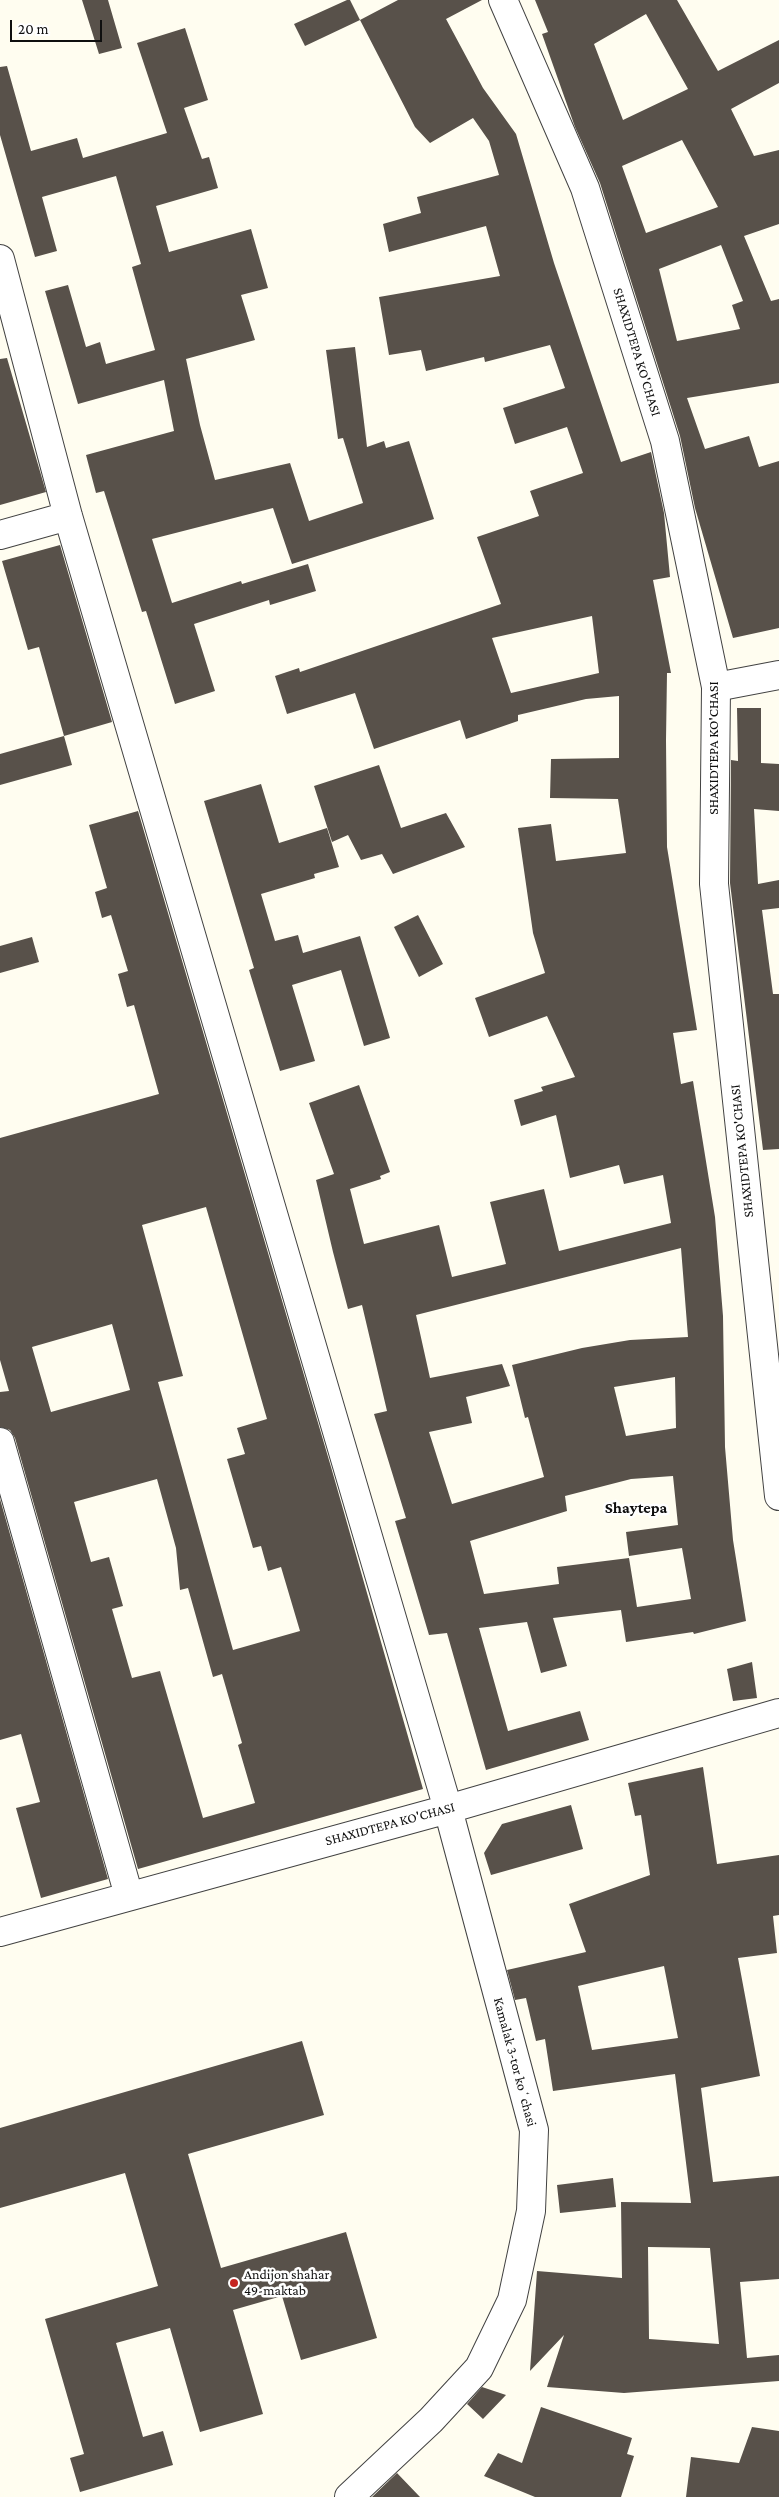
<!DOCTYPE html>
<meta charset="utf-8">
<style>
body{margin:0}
#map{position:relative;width:779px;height:2497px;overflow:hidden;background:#fffdf0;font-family:"Crimson Pro",serif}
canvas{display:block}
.scale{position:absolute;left:10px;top:20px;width:92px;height:22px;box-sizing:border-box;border:2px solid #0f0f0f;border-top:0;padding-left:6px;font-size:15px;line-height:18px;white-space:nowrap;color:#0f0f0f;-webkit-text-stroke:4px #fff;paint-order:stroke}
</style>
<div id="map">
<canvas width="779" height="2497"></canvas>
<div class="scale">20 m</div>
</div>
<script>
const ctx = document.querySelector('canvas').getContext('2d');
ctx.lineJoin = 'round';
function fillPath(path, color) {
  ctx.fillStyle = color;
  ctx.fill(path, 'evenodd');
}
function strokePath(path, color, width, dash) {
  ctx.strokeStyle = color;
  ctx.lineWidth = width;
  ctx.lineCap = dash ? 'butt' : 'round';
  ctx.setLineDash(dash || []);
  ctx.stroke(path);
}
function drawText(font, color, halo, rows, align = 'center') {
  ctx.font = font + ' "Crimson Pro",serif';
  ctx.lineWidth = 5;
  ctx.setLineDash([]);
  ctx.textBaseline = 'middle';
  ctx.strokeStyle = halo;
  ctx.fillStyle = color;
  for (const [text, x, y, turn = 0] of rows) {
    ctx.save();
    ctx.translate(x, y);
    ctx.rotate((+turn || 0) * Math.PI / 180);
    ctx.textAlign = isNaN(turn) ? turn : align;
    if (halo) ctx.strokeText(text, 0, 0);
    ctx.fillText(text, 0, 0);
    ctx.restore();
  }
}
const building = new Path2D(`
 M 82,0 L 108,0 L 122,48 L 99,54 Z
 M 347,0 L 350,0 L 360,20 L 305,46 L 294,24 Z
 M 398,0 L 482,0 L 446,19 L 483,88 L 516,134 L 554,263 L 621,462 L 651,452 L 664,513 L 670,577 L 653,580 L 671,673 L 667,673 L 666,740 L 667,847 L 697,1030 L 673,1033 L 681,1084 L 693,1081 L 715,1217 L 723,1316 L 725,1447 L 733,1540 L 746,1621 L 694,1634 L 693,1632 L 626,1642 L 621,1610 L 553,1618 L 567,1666 L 541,1673 L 527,1622 L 479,1628 L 508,1731 L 580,1711 L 589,1740 L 486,1770 L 447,1633 L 429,1635 L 395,1521 L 406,1518 L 374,1414 L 387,1411 L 362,1305 L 348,1309 L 333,1252 L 316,1180 L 334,1174 L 309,1103 L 359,1085 L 390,1172 L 380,1176 L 381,1179 L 350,1189 L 364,1244 L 439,1225 L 452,1277 L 506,1264 L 490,1202 L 544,1189 L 559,1251 L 671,1223 L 663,1175 L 624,1184 L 619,1165 L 570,1178 L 556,1115 L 521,1126 L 514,1100 L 543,1091 L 541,1087 L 575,1077 L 547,1016 L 489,1037 L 475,998 L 545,973 L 533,933 L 518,828 L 551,824 L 556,861 L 626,853 L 618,799 L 550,798 L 551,759 L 619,758 L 619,696 L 586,699 L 518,715 L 518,721 L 466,739 L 460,720 L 374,749 L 355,693 L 287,714 L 275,676 L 299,668 L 300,672 L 501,604 L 477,537 L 539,516 L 530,491 L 583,473 L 567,427 L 515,444 L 503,408 L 565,388 L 550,345 L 485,362 L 484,357 L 426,371 L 421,350 L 389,355 L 379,297 L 500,276 L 486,226 L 389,252 L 383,224 L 421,213 L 417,197 L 499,175 L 489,141 L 473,118 L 430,143 L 415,127 L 360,20 ZM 592,616 L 599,673 L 511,693 L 492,638 ZM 681,1248 L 688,1337 L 630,1340 L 582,1348 L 512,1365 L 525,1418 L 528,1417 L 544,1477 L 452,1504 L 429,1432 L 472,1423 L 466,1397 L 510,1386 L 502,1364 L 430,1378 L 416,1315 ZM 675,1377 L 676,1428 L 626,1436 L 614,1387 ZM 673,1476 L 678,1525 L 626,1532 L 629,1556 L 682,1548 L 691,1599 L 637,1607 L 629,1558 L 557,1567 L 559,1584 L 484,1594 L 470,1541 L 567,1511 L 565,1496 L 631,1479 Z
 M 535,0 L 677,0 L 718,71 L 779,40 L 779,83 L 731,109 L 754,156 L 779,150 L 779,224 L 744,236 L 771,301 L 779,299 L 779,383 L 687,398 L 705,449 L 749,436 L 759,467 L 779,461 L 779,628 L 733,638 L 695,508 L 680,436 L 600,183 L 575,127 L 542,34 L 548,32 ZM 646,14 L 688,89 L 623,120 L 594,44 ZM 682,140 L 718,207 L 646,233 L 622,166 ZM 721,245 L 743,301 L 732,305 L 740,329 L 677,341 L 659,269 Z
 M 185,28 L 208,100 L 184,108 L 202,159 L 209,157 L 218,188 L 156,206 L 169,252 L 251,229 L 268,288 L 241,295 L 255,340 L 186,359 L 200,425 L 215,480 L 290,463 L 309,521 L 363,503 L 343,438 L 338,439 L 326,350 L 355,347 L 367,447 L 384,441 L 386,448 L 409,441 L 434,519 L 292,564 L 273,508 L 152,539 L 172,603 L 241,581 L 242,584 L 308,564 L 316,591 L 270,605 L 269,600 L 194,624 L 215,691 L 175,704 L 146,611 L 142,612 L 104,491 L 96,493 L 86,455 L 174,431 L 164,380 L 78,404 L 45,291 L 68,285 L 86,347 L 100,342 L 106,364 L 155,350 L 132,267 L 141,264 L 116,176 L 42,197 L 57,251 L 35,257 L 0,135 L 0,67 L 7,66 L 31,151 L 77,138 L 83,158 L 167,133 L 137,43 Z
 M 7,358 L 46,492 L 0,505 L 0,359 Z
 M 60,545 L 112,722 L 64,736 L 39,647 L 28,650 L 2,561 Z
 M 737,708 L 761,708 L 761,763 L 779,764 L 779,811 L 754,809 L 758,884 L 779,880 L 779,908 L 762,910 L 773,994 L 779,994 L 779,1149 L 763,1150 L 730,883 L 731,760 L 738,761 Z
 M 64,736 L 72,765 L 0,785 L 0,754 Z
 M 379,765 L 401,828 L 446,813 L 465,847 L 393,874 L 382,854 L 361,860 L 348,835 L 332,842 L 314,786 Z
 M 261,784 L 279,843 L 327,828 L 339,867 L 314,874 L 315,878 L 261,894 L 275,941 L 298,935 L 303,953 L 360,936 L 390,1038 L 364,1046 L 341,970 L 292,985 L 315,1061 L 280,1071 L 249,970 L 254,968 L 204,801 Z
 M 138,811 L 331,1467 L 423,1789 L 138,1869 L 15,1438 L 10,1430 L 0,1427 L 0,1392 L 9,1391 L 0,1360 L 0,1138 L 159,1094 L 134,1005 L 127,1007 L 118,974 L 128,971 L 111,915 L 102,918 L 95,892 L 107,888 L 89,825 ZM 206,1207 L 267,1419 L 237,1428 L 245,1454 L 227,1459 L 253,1548 L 261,1546 L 268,1571 L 281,1567 L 300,1631 L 233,1650 L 158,1382 L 183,1376 L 142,1225 ZM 112,1324 L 130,1390 L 51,1412 L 32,1347 ZM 157,1479 L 176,1548 L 180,1590 L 188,1588 L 213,1677 L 222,1674 L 242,1743 L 238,1745 L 255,1803 L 203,1818 L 160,1671 L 132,1678 L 112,1609 L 123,1606 L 109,1557 L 91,1562 L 74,1502 Z
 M 418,915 L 443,964 L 419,977 L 394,927 Z
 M 32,937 L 39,962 L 0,973 L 0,946 Z
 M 0,1499 L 108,1879 L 41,1898 L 16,1808 L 40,1802 L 21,1734 L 0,1740 Z
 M 752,1662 L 757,1698 L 733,1701 L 727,1669 Z
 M 703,1767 L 717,1864 L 779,1855 L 779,1915 L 773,1916 L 777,1953 L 738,1958 L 760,2076 L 701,2088 L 713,2182 L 779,2176 L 779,2279 L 740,2282 L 747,2358 L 779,2355 L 779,2381 L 624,2393 L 547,2387 L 564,2335 L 530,2371 L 537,2271 L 622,2278 L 621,2202 L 691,2203 L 675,2074 L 553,2091 L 545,2039 L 536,2041 L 526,1998 L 515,2000 L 507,1970 L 586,1952 L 569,1904 L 650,1875 L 641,1815 L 635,1816 L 628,1783 ZM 664,1966 L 678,2038 L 592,2050 L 578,1986 ZM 648,2247 L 710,2248 L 719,2344 L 649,2339 Z
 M 571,1805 L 583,1849 L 491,1875 L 484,1853 L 502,1824 Z
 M 302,2041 L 324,2115 L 188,2154 L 221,2268 L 346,2232 L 377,2338 L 301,2360 L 282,2296 L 233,2310 L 263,2414 L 200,2432 L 170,2328 L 116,2343 L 143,2437 L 163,2431 L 173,2465 L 80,2492 L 70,2458 L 84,2454 L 45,2319 L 158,2286 L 125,2173 L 0,2208 L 0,2128 Z
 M 613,2178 L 616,2207 L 560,2213 L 557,2185 Z
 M 482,2387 L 506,2395 L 483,2419 L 467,2404 Z
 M 541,2407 L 632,2438 L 627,2454 L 634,2456 L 621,2497 L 535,2497 L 484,2476 L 498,2453 L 522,2463 Z
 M 752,2427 L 779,2431 L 779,2497 L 686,2497 L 691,2457 L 739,2463 Z
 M 397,2473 L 420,2497 L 372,2497 Z`);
const minor = new Path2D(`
 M 0,259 L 68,516 L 448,1809 L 534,2130 L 531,2211 L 512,2300 L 479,2368 L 431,2420 L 349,2497
 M 0,535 L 68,516
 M 716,687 L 779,675
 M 0,1442 L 129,1896
 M 0,1932 L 448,1809 L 779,1713`);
const tertiary = new Path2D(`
 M 503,0 L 585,188 L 665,441 L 716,687 L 714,884 L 779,1496`);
const markers = [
 [234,2283,5,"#c52420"]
];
const streetNames = [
 ["SHAXIDTEPA KO'CHASI",637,352,73],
 ["SHAXIDTEPA KO'CHASI",714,748,-90],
 ["SHAXIDTEPA KO'CHASI",742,1151,-96],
 ["SHAXIDTEPA KO'CHASI",390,1824,-15],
 ["Kamalak 3-tor koʻchasi",515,2062,75]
];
const poiNames = [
 ["Andijon shahar",244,2275],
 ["49-maktab",244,2291]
];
const quarterNames = [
 ["Shaytepa",636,1508]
];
fillPath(building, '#58514a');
strokePath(minor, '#424242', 30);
strokePath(tertiary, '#424242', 30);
strokePath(minor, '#fff', 28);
strokePath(tertiary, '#fff', 28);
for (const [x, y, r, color] of markers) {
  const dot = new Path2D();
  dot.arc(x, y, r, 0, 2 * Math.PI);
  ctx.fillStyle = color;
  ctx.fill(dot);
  strokePath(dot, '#fff', 2);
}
drawText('14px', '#0f0f0f', '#fff', streetNames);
drawText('14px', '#0f0f0f', '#fff', poiNames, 'left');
drawText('bold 16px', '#0f0f0f', '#fff', quarterNames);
</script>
